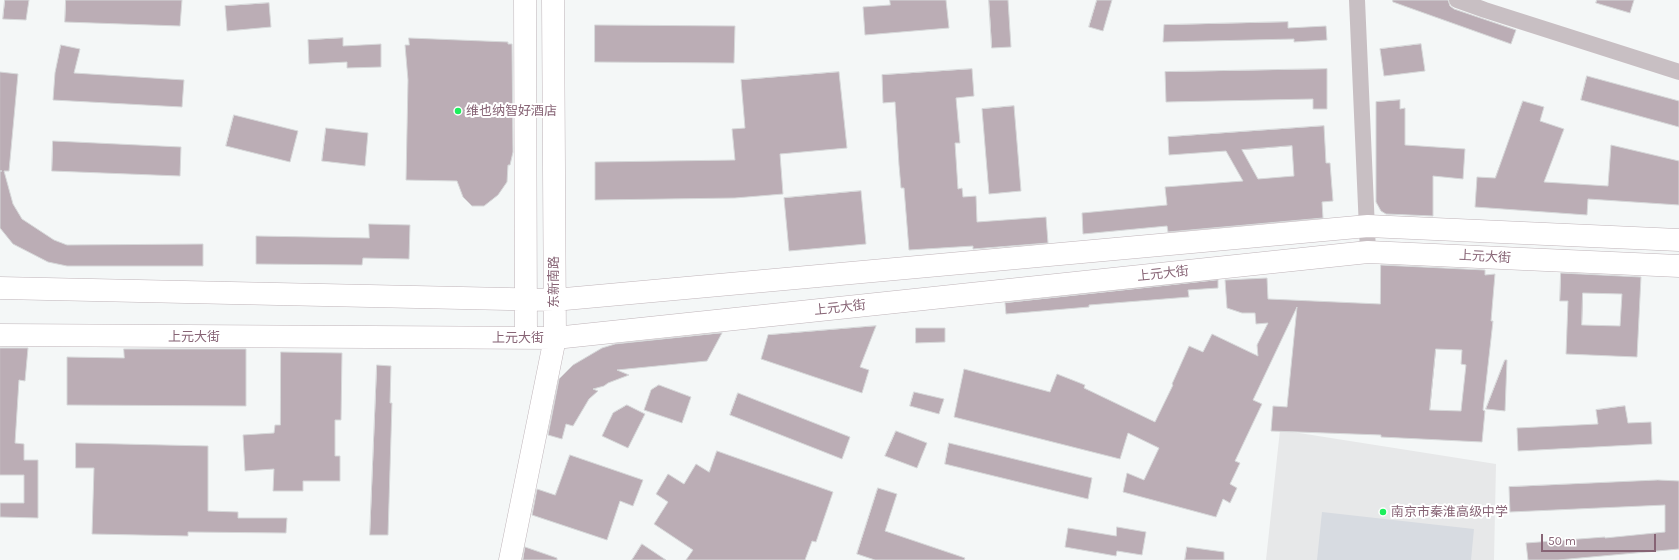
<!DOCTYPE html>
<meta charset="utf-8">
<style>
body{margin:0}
#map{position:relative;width:1679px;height:560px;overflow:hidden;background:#f4f7f7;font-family:Karla,sans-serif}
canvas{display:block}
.scale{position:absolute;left:1541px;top:534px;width:115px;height:18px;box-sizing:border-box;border:2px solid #876475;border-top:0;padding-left:5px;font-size:12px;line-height:14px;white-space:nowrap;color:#876475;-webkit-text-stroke:3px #fff;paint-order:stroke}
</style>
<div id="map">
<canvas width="1679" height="560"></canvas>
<div class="scale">50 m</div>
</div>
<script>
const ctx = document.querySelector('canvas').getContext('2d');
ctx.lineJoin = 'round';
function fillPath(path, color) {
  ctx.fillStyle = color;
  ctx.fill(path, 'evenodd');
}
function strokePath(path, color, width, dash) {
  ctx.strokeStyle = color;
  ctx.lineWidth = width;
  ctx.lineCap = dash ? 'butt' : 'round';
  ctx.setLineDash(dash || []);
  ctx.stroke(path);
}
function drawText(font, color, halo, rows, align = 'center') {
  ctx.font = font + ' Karla,"Noto Sans SC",sans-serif';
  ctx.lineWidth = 4;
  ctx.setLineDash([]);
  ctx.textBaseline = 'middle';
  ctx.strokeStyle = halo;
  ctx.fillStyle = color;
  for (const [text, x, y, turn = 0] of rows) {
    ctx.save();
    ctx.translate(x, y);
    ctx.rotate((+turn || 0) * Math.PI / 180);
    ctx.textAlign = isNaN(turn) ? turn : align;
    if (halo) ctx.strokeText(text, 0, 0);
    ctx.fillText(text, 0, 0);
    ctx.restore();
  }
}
const built = new Path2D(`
 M 1280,430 L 1496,464 L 1494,560 L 1266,560 Z`);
const green = new Path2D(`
 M 1322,512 L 1474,529 L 1471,560 L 1317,560 Z`);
const building = new Path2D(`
 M 5,0 L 29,0 L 26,20 L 3,19 Z
 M 66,0 L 182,0 L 180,26 L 65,22 Z
 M 890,0 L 946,0 L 949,28 L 865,35 L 863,7 L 890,5 Z
 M 989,0 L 1008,0 L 1011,47 L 992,48 Z
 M 1097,0 L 1112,0 L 1103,31 L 1089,27 Z
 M 1393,0 L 1448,0 L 1450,6 L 1454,9 L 1516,30 L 1511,44 L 1393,2 Z
 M 1597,0 L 1634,0 L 1630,13 L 1596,3 Z
 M 269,3 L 271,27 L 227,31 L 225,6 Z
 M 1288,22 L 1288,28 L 1326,26 L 1327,40 L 1294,42 L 1294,39 L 1163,42 L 1164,25 Z
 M 595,25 L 735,26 L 734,63 L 595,62 Z
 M 343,38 L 343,46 L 381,44 L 381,67 L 347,68 L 347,62 L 309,64 L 308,40 Z
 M 409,38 L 508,42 L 508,44 L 512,44 L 513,152 L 510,165 L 508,165 L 507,182 L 498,195 L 484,206 L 472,206 L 463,197 L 457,181 L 406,180 L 408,80 L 405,45 L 409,45 Z
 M 1421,44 L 1425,71 L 1384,76 L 1380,49 Z
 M 61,45 L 80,49 L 74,73 L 184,80 L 182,107 L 53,100 L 55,73 Z
 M 972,69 L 974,96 L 956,98 L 960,143 L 955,143 L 958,189 L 962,188 L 963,197 L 976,196 L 977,222 L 1046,217 L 1048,243 L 973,249 L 973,246 L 909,250 L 904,188 L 901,188 L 899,165 L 895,102 L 883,103 L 882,75 Z
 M 1327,69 L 1327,109 L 1313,109 L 1313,99 L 1166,102 L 1165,72 Z
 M 0,72 L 18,74 L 9,171 L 4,171 L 13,204 L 22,219 L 54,240 L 67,245 L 203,244 L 203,266 L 67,266 L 48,262 L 13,244 L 0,228 L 0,171 L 2,171 L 0,171 Z
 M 839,72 L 847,148 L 780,154 L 783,194 L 735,198 L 595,200 L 595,162 L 735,160 L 732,129 L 745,128 L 741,80 Z
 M 1587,76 L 1679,101 L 1679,127 L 1581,100 Z
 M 1400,100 L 1400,109 L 1405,108 L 1405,145 L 1465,149 L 1463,179 L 1433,176 L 1433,216 L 1386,214 L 1381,211 L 1376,202 L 1376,102 Z
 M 1523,101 L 1544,107 L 1540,121 L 1564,129 L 1544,182 L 1608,186 L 1611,145 L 1679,161 L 1679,205 L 1588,199 L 1587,215 L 1475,207 L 1477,177 L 1495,178 Z
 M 1014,106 L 1021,191 L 989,194 L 982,109 Z
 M 234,115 L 298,131 L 290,162 L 226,146 Z
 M 1324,126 L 1326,163 L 1330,163 L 1333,201 L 1322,202 L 1323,218 L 1168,232 L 1167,226 L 1083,234 L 1082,213 L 1167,205 L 1165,187 L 1243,181 L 1226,151 L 1169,155 L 1168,137 ZM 1292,146 L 1294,176 L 1258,179 L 1242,150 Z
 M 326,128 L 368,133 L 365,166 L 322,161 Z
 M 53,141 L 181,147 L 180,176 L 52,171 Z
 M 861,191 L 866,244 L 789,251 L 784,198 Z
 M 369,224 L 410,225 L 409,259 L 363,258 L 362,265 L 256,264 L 256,236 L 369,238 Z
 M 1381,265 L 1485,270 L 1485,275 L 1495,274 L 1491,321 L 1493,321 L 1483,410 L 1485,411 L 1482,442 L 1381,437 L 1381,435 L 1271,431 L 1273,406 L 1287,407 L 1297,307 L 1253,400 L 1262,404 L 1235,461 L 1240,463 L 1230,484 L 1237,488 L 1230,503 L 1223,499 L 1216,517 L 1123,492 L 1127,473 L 1144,480 L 1159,448 L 1128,433 L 1120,459 L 954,417 L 964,369 L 1050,392 L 1057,374 L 1085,385 L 1084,388 L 1155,422 L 1173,385 L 1172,384 L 1189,346 L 1203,352 L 1212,334 L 1258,356 L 1257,345 L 1268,323 L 1256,324 L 1255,313 L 1242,313 L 1227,308 L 1225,280 L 1267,278 L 1268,299 L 1380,304 ZM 1436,349 L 1462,350 L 1461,364 L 1466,365 L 1461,411 L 1430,410 Z
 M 1561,273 L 1641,277 L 1637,357 L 1566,354 L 1568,301 L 1560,301 ZM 1583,293 L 1622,294 L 1620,326 L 1582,325 Z
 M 1218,280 L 1218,288 L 1188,290 L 1189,297 L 1089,305 L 1089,307 L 1006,314 L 1005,303 Z
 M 876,326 L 860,367 L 869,370 L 862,393 L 761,359 L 768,335 Z
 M 916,328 L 945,328 L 945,342 L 916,343 Z
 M 722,333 L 707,361 L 617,370 L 629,375 L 608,383 L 604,386 L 593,389 L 598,391 L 589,399 L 573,426 L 566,424 L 562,439 L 548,435 L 559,379 L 573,365 L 602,348 L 615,344 Z
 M 0,348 L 28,348 L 25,381 L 19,380 L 15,443 L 24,444 L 24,460 L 38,460 L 38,518 L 0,517 L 0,503 L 24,503 L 24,475 L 0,475 Z
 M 124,349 L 246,349 L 246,406 L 67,405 L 67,357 L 124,358 Z
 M 281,352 L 342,353 L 341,420 L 335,420 L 335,456 L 340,456 L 340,481 L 303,481 L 303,491 L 273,491 L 274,469 L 245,471 L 243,435 L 274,433 L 275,425 L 280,425 Z
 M 1505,360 L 1507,360 L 1505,411 L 1486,409 Z
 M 377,365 L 391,366 L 390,403 L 392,403 L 388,535 L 370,535 Z
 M 659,385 L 691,397 L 682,423 L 644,410 L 651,390 Z
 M 914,392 L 944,399 L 939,414 L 910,406 Z
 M 738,393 L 850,437 L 842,459 L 730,415 Z
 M 627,405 L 645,414 L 628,448 L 602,436 L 613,413 Z
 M 1625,406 L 1628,423 L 1651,422 L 1652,444 L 1518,451 L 1517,428 L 1598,424 L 1596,410 Z
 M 896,431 L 927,443 L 917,468 L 885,456 Z
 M 76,443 L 208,446 L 208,511 L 238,512 L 238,518 L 287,518 L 286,533 L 188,532 L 188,536 L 92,534 L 94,468 L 76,468 Z
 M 949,443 L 1092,478 L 1088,499 L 945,464 Z
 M 717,451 L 833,492 L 816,542 L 812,541 L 805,560 L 686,560 L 693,550 L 654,524 L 668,502 L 656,494 L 668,474 L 684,484 L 696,464 L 709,472 Z
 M 570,455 L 643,480 L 633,506 L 620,501 L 607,540 L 532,515 L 537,489 L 555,495 Z
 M 1658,480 L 1679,481 L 1679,549 L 1558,560 L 1528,560 L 1526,543 L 1605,537 L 1605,538 L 1665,532 L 1665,505 L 1510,512 L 1509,487 Z
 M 878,488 L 897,494 L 885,531 L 965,558 L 964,560 L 875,560 L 857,554 Z
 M 1117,527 L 1146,532 L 1142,555 L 1117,551 L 1116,556 L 1065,547 L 1068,528 L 1116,536 Z
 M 642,544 L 666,560 L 632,560 Z
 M 525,547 L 557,558 L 557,560 L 523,560 Z
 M 1187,547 L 1224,552 L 1224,560 L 1185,560 Z`);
const street = new Path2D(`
 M 1357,0 L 1368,252
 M 1457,0 L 1485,10 L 1679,72`);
const secondary = new Path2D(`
 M 525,0 L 526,338
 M 0,288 L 554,300 L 1368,226 L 1679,240
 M 0,335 L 555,338 L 1368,252 L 1679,266
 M 510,560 L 555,338 L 553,0`);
const markers = [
 [458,111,4,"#1cef5c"],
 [1383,512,4,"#1cef5c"]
];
const poiNames = [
 ["维也纳智好酒店",466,111],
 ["南京市秦淮高级中学",1391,512]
];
const streetNames = [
 ["上元大街",1485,257,3],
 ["上元大街",1163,274,-6],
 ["东新南路",554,282,-90],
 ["上元大街",840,308,-6],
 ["上元大街",194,337],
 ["上元大街",518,338]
];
fillPath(built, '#e7e8e9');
fillPath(green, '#d7dbe1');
fillPath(building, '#bbadb5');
strokePath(building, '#d6d8d9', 1);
strokePath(secondary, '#bfb4b9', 23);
strokePath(street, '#c8bfc3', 16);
strokePath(secondary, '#fff', 22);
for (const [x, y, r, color] of markers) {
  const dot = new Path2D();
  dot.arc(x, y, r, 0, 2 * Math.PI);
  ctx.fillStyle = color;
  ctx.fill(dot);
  strokePath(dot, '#fff', 1.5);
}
drawText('13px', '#876475', '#fff', poiNames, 'left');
drawText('13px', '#876475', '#fff', streetNames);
</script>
